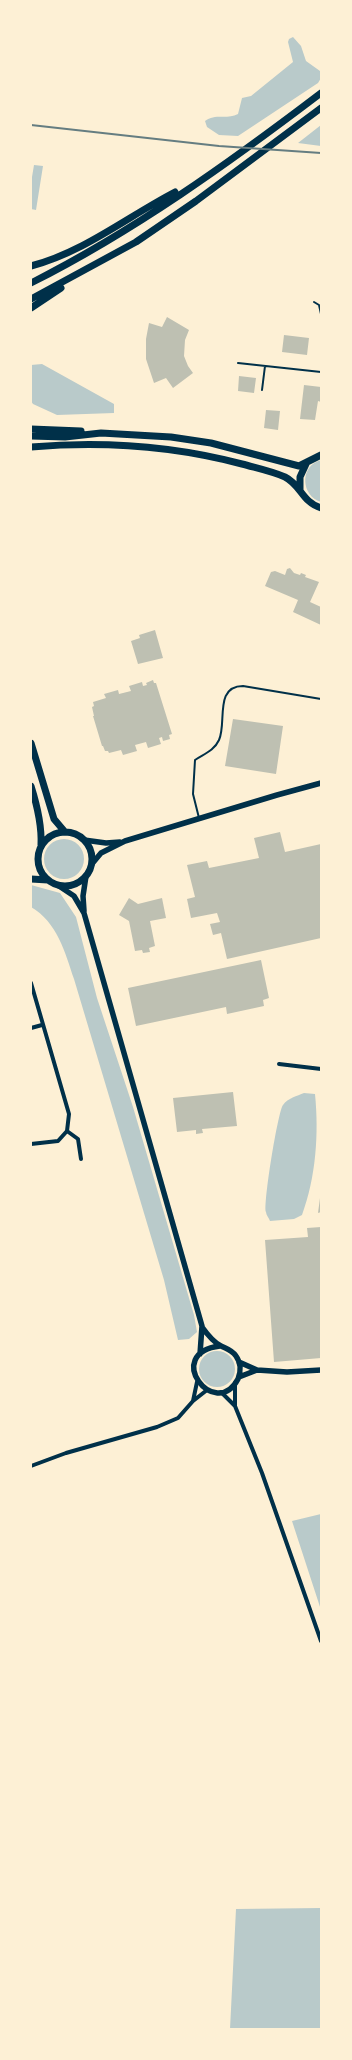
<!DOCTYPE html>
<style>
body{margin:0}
#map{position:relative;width:352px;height:2060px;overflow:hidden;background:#fdf0d5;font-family:"Varela Round",sans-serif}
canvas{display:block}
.frame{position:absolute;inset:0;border:32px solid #fdf0d5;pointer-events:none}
</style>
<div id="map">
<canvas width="352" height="2060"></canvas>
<div class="frame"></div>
</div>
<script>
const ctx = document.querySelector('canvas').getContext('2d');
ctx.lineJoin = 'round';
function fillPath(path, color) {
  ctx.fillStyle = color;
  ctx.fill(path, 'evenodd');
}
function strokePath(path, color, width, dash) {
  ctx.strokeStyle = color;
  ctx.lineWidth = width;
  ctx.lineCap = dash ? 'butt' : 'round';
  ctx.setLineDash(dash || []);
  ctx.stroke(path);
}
const green = new Path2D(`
 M 293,37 L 301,46 L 306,61 L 320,71 L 321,78 L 318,83 L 238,136 L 219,135 L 207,127 L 205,121 C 215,113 227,120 238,114 L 242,98 L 251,96 L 293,62 L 288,42 L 289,39 Z
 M 321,125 L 321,146 L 298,143 Z
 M 34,165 L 43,166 L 36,210 L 31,209 L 31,183 Z
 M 42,364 L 114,404 L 114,413 L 57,415 L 33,404 L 31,401 L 31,365 Z
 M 321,460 L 321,502 C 301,496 299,466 321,460 Z
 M44 859a20 20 0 1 1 40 0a20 20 0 1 1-40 0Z
 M 31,885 L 60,893 L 76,917 L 97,998 L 133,1107 L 194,1315 L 197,1332 L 189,1339 L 178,1340 L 164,1280 L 74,979 C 65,952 57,922 31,907 Z
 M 304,1093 L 315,1094 C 319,1134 316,1177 302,1215 L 294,1219 L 270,1221 C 269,1218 266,1215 266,1212 C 263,1204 278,1111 283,1105 C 288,1098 297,1096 304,1093 Z
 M199 1369a18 18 0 1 1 36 0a18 18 0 1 1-36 0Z
 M 321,1514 L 321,1610 L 292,1521 Z
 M 321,1908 L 321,2029 L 230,2029 L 236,1909 Z`);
const building = new Path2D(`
 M 167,317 L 189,330 L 185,340 L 184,356 L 188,366 L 193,373 L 173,388 L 166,378 L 154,383 L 146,359 L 146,339 L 149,323 L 162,327 Z
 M 284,335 L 309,338 L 307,355 L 282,352 Z
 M 239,376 L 256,378 L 254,393 L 238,391 Z
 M 304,385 L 321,387 L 321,402 L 318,401 L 315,420 L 300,419 Z
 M 266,410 L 280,411 L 278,430 L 264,428 Z
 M 290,568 L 294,573 L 300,575 L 301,573 L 306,575 L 305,577 L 319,582 L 310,602 L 321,607 L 321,625 L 293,612 L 298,600 L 265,586 L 271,572 L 275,571 L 285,575 L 287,569 Z
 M 155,630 L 163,658 L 138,664 L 131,641 L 140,638 L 139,635 Z
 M 153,680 L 154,683 L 156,683 L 172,734 L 169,735 L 170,739 L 163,741 L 162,737 L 159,738 L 161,744 L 148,748 L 146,742 L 135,745 L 137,751 L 123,755 L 121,750 L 109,753 L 108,751 L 105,751 L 103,746 L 102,746 L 93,716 L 94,716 L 92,707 L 94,706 L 93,702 L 106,698 L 104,694 L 118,690 L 119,694 L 131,691 L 129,686 L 142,682 L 143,686 L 147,685 L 146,683 Z
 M 233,719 L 283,726 L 276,774 L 225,766 Z
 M 280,832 L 285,852 L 321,844 L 321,938 L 227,959 L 221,933 L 213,935 L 210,924 L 220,922 L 217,913 L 191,918 L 187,899 L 195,897 L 187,865 L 207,861 L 209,868 L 259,858 L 254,838 Z
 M 129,898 L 138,904 L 162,898 L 166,918 L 150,921 L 155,946 L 149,948 L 150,952 L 143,953 L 142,950 L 135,951 L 129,921 L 119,915 Z
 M 261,960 L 269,998 L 263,1000 L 264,1006 L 227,1014 L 226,1007 L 136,1026 L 128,988 Z
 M 233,1092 L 237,1126 L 202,1129 L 203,1133 L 196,1134 L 196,1130 L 177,1132 L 173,1098 Z
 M 320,1198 L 321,1212 L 318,1213 Z
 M 321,1227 L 321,1358 L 274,1362 L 265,1240 L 308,1237 L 307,1228 Z`);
const service = new Path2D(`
 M 314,302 L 319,305 L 321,314
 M 238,363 L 321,372
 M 262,390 L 265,366
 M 199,818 L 193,794 L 195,760 C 204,754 214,751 219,740 C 227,723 214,686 243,686 L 321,699`);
const minor = new Path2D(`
 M 31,983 L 69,1114 L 67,1131 L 58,1141 L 31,1144
 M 31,1028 L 42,1025
 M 279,1064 L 321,1069
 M 67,1131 L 78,1139 L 81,1159
 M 221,1392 L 235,1406 L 262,1473 L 321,1641
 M 193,1401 L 207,1390
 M 235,1406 L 235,1383
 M 31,1466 L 66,1453 L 157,1427 L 178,1418 L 193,1401 L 197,1382`);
const tertiary = new Path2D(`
 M 84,840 L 106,843 L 120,842
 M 91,865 L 101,853 L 125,841 L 277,795 L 321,783
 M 59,886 L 74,896 L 84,913 L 202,1326 L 200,1354
 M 84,911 L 83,896 L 86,876
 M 202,1327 C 207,1334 213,1342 221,1346 C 227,1349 232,1350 236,1356 C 241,1363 241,1372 238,1379 C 215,1422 162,1353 220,1346
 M 239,1362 L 257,1370 L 287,1372 L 321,1370
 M 239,1377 L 257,1370`);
const trunk = new Path2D(`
 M 31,266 C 84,252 127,217 175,192
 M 31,283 C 134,231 229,163 321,93
 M 31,299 L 136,242 L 196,201 L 321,108
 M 31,308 L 61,288
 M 31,429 L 81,431
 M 31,436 L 65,437 L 101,433 L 171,437 L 211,443 L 299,466 L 321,455
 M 31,447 C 101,441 174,446 242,464 C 256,468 271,471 285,477 C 301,485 302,502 321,508
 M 300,490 L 300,477 L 306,464
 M 31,743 L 54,819 L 65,832
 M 31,786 C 37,805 42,825 41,845
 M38 859a27 27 0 1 1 54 0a27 27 0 1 1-54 0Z
 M 31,879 L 48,880`);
const rail = new Path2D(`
 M 31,125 L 219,146 L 321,153`);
fillPath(green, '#b9caca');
fillPath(building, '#bec0b2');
strokePath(service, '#003049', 2);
strokePath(minor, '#003049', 4);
strokePath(tertiary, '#003049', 5.5);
strokePath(trunk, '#003049', 7);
strokePath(rail, '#657d81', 2);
</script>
